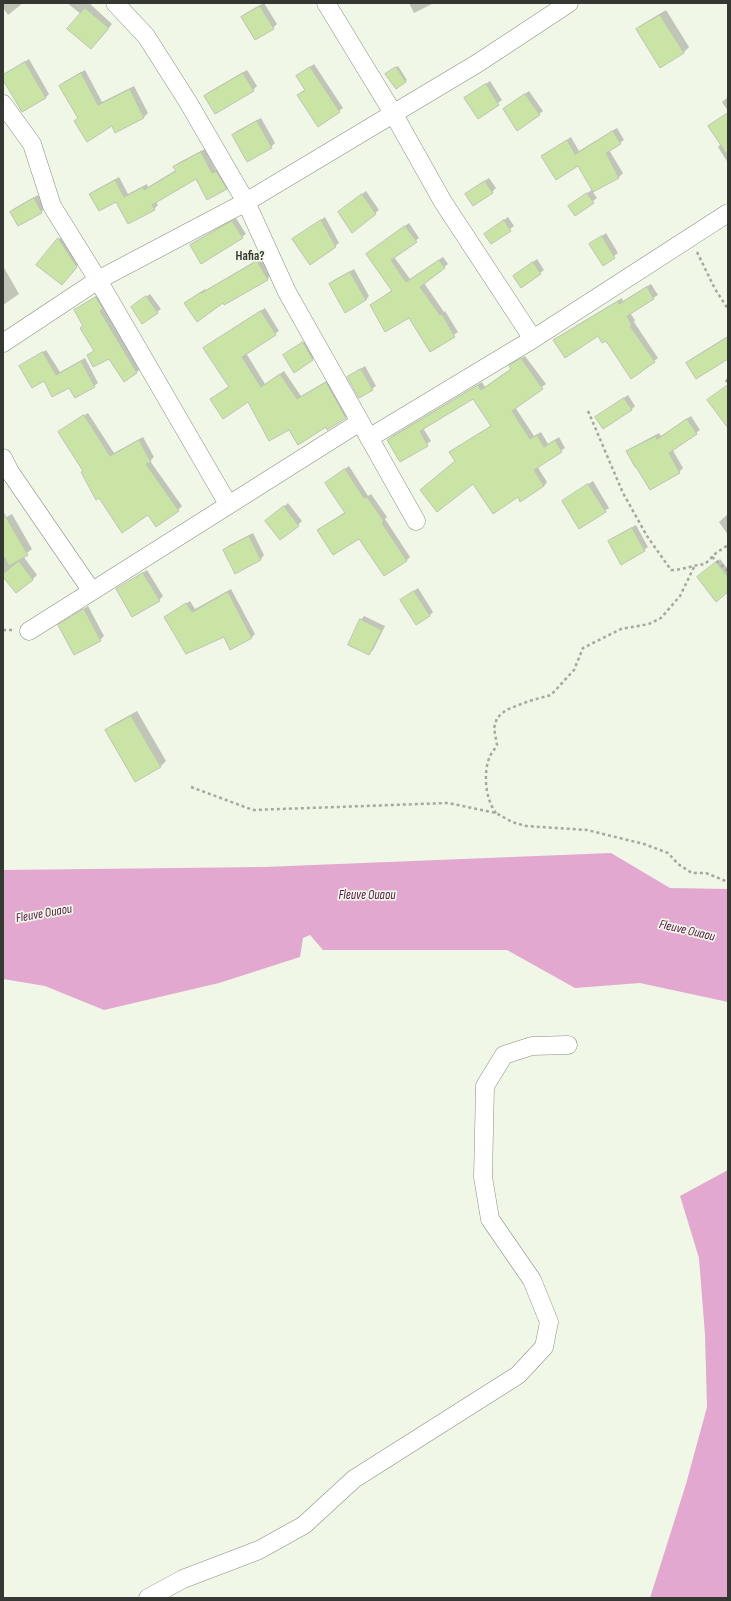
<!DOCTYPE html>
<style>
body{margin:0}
#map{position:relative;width:731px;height:1601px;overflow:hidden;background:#f0f7e7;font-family:"Sofia Sans Condensed",sans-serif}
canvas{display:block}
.frame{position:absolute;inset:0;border:4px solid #353832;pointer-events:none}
</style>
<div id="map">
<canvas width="731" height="1601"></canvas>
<div class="frame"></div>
</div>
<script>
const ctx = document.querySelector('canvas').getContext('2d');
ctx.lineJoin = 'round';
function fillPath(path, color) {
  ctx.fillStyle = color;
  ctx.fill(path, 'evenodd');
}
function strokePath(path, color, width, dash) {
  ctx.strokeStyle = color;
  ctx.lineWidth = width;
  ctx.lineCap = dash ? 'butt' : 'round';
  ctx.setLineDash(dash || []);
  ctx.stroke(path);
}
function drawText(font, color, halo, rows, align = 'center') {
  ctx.font = font + ' "Sofia Sans Condensed",sans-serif';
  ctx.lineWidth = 3.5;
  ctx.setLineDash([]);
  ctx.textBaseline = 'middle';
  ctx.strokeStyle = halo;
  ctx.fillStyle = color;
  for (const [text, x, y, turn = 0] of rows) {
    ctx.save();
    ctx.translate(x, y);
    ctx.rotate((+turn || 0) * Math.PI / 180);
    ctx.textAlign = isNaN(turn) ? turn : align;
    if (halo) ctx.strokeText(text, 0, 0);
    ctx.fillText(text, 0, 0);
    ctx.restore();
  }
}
const water = new Path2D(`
 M 611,853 L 670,888 L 728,889 L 728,1002 L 640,983 L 575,988 L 507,950 L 323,950 L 310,935 L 303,938 L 300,957 L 219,983 L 104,1010 L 45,986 L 3,979 L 3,870 L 264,867 Z
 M 728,1170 L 728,1598 L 650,1598 L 686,1484 L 707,1407 L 705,1335 L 699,1258 L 680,1196 Z`);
const shadow = new Path2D(`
 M 3,3 L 23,3 L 8,15 L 3,8 Z
 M 67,3 L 89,3 L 112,24 L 95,44 L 81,14 Z
 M 264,3 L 277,24 L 273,28 L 242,17 L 246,13 Z
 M 409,3 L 434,3 L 414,13 Z
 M 666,10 L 689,47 L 683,53 L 637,29 L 643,24 Z
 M 29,59 L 49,94 L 46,97 L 22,110 L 3,78 L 3,75 Z
 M 314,64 L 343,108 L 318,125 L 305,90 L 297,76 Z
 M 398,66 L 407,80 L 406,81 L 388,73 Z
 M 85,70 L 102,102 L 134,86 L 148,113 L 144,117 L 116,131 L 112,125 L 75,121 L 78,118 L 60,86 L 64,82 Z
 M 247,70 L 257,86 L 253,90 L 205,96 L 209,92 Z
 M 490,81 L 502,100 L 478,118 L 469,95 Z
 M 529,91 L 543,111 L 539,114 L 504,109 Z
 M 728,97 L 728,111 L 722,102 Z
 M 728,113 L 728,163 L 718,147 L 721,144 L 710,126 Z
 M 261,118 L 275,143 L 271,147 L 248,160 L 234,135 L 237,131 Z
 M 617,128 L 624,140 L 609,150 L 623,173 L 619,177 L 593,192 L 597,198 L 575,214 L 569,206 L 593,189 L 579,165 L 543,156 L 571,137 L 579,151 Z
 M 205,149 L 216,170 L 220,168 L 230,185 L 226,189 L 196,178 L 156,202 L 158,205 L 154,209 L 91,194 L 94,191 L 119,177 L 128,194 L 147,184 L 148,187 L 176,170 L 174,167 L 178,163 Z
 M 489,178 L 496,188 L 492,192 L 466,194 Z
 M 366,191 L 379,210 L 352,231 L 343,209 Z
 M 38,195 L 45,208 L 41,212 L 11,212 L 15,208 Z
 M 325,217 L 339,243 L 335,246 L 294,239 Z
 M 508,217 L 514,226 L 491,243 L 485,234 Z
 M 236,218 L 246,234 L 242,237 L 191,245 L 194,242 Z
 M 409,223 L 419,238 L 394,257 L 410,279 L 443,257 L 448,264 L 424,283 L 444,312 L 445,311 L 458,332 L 430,351 L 409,316 L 371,305 L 392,290 L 371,251 Z
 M 606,233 L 618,253 L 603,264 L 591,244 Z
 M 62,236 L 80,262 L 65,280 L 37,264 Z
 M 261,258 L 271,275 L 267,279 L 224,302 L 189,300 L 205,289 L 206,290 Z
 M 537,259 L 544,270 L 540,273 L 514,276 Z
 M 3,266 L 19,294 L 3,305 Z
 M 354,269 L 369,296 L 366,300 L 330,284 L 334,280 Z
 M 651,284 L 658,295 L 630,313 L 635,320 L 634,322 L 658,358 L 654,361 L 606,340 L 598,335 L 554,340 L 558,337 L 622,298 L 623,301 Z
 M 100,294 L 140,369 L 137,372 L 109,358 L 88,356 L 95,350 L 84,326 L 75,310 Z
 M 150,294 L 161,309 L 157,312 L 136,304 Z
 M 265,308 L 279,331 L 246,353 L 265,384 L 284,371 L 301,396 L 330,379 L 349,414 L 345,418 L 327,426 L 290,429 L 249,400 L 211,399 L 229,386 L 208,345 Z
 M 728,336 L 728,358 L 688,363 L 691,359 Z
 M 307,340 L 317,356 L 294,371 L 284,355 Z
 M 46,350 L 60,372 L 85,358 L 98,383 L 94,386 L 70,386 L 20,367 Z
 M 525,356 L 546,384 L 515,407 L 534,436 L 541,432 L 548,444 L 559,437 L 565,448 L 537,466 L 547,482 L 544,486 L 518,496 L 456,461 L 451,452 L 492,425 L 473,397 L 423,428 L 431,441 L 401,461 L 388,440 L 392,436 L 482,382 L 485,387 L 512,368 L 510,366 L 514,362 Z
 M 365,366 L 376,386 L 359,397 L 348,377 Z
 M 628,395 L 635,406 L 631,410 L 596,417 Z
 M 88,413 L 114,453 L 143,437 L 154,457 L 150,461 L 182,506 L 178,510 L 148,514 L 84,470 L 63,429 Z
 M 691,416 L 700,430 L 672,449 L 683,468 L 679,472 L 628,452 L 631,448 L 659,433 L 661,436 Z
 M 349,466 L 368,496 L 371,494 L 387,517 L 385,519 L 410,557 L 406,561 L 360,537 L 318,530 L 345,512 L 326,483 Z
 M 593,481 L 609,508 L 580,527 L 563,501 Z
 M 288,503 L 302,521 L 298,525 L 266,521 Z
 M 3,514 L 5,518 L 12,514 L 32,549 L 23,556 L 37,575 L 32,580 L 3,575 Z
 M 728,514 L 728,535 L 719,522 Z
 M 636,525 L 648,547 L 644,550 L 609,542 L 613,538 Z
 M 253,533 L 264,555 L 261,559 L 235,572 L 224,550 L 228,546 Z
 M 720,559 L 728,569 L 728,591 L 702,574 Z
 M 147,570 L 163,596 L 159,600 L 117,589 Z
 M 418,588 L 433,612 L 430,615 L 401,601 Z
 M 231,589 L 255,634 L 251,638 L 224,635 L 165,617 L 190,601 L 195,609 Z
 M 88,606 L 104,636 L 100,640 L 60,625 Z
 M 364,616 L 385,626 L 373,650 L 369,654 L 361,620 Z
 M 137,711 L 166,761 L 160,767 L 107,731 L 112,725 Z`);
const building = new Path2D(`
 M 260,6 L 274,29 L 255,40 L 241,17 Z
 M 85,8 L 109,28 L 91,49 L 67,29 Z
 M 660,15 L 684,53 L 660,68 L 636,29 Z
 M 25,62 L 46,98 L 22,112 L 3,80 L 3,75 Z
 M 310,67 L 340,112 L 318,127 L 297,95 L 305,90 L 296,76 Z
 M 396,67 L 406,82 L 396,89 L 385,74 Z
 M 81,73 L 98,105 L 130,89 L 144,118 L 115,133 L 112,126 L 87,142 L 74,121 L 78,118 L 59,86 Z
 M 243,73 L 254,91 L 215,114 L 204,96 Z
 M 486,84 L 499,105 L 478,119 L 464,98 Z
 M 525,94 L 540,115 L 517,131 L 503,109 Z
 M 728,113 L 728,156 L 708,126 Z
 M 257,121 L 272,148 L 247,162 L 232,135 Z
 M 613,131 L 621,144 L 606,153 L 619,178 L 593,192 L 578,166 L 556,180 L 541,156 L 567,140 L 575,154 Z
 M 201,152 L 212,173 L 216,171 L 227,189 L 207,200 L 196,179 L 152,205 L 155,210 L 128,224 L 116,202 L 99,211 L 89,194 L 115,180 L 124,197 L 143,187 L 144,190 L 176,171 L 173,167 Z
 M 485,181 L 493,193 L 473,206 L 465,194 Z
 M 587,193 L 594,203 L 575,216 L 568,206 Z
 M 362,194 L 376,214 L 352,233 L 338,212 Z
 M 34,198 L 42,213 L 18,226 L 10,212 Z
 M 321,220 L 336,247 L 310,265 L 292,239 Z
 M 504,220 L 511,231 L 491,244 L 484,234 Z
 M 232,221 L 243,238 L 201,264 L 190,245 Z
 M 405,226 L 417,242 L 391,260 L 406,282 L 439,260 L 445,268 L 420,287 L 440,315 L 442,314 L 455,337 L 430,352 L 409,318 L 385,332 L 370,305 L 392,291 L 366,254 Z
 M 602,236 L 615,258 L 603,266 L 589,244 Z
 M 58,238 L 77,267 L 62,285 L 36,265 Z
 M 257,261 L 268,280 L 224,305 L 223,303 L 197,322 L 184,303 L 201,292 L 201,293 Z
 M 533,262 L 541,274 L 521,288 L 513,276 Z
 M 350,272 L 366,300 L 345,313 L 329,284 Z
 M 647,287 L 654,299 L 627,316 L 632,325 L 630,326 L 655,362 L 631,379 L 606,341 L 602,343 L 598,336 L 565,358 L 553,340 L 618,301 L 619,304 Z
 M 146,296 L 158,313 L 142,324 L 131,307 Z
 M 96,297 L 103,309 L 100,311 L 137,373 L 124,382 L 109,359 L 93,367 L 87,355 L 94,351 L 80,328 L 83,326 L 74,310 Z
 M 261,311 L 276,335 L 242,357 L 261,387 L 280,374 L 297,399 L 326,382 L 346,418 L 327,430 L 326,427 L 298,445 L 289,430 L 269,441 L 248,402 L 223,419 L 210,399 L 229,387 L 203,348 Z
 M 728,337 L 728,359 L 696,379 L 686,363 Z
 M 303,342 L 313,360 L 294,373 L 283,355 Z
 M 43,352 L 56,375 L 81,361 L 95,387 L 75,398 L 69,388 L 52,397 L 44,381 L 32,388 L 19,366 Z
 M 521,358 L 543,389 L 512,411 L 530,439 L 537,435 L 544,447 L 555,440 L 562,452 L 534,470 L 544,486 L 520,502 L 518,497 L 493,514 L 473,484 L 437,512 L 420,490 L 455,461 L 449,452 L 491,426 L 473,399 L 420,431 L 428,446 L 400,462 L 387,440 L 478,385 L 481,390 L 511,369 L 509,366 Z
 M 361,369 L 373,390 L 359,398 L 347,377 Z
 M 728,385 L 728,428 L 707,400 Z
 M 624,398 L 632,410 L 603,429 L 595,417 Z
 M 84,415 L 110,456 L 139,440 L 151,462 L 146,464 L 179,511 L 156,527 L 148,515 L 122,533 L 99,498 L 96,500 L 81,472 L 83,471 L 58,432 Z
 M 687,419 L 697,434 L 669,453 L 680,473 L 650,490 L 636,467 L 635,467 L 626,451 L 656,436 L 657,439 Z
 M 345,469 L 364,498 L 367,497 L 384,521 L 382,523 L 407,561 L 384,576 L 359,539 L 333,555 L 317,530 L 345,513 L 325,483 Z
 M 588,484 L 606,512 L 579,529 L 562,501 Z
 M 284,506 L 299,526 L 280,540 L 265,521 Z
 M 3,512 L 28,555 L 9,566 L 3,555 Z
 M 632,528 L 645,551 L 621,565 L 608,541 Z
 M 249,536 L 261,560 L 235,574 L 223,550 Z
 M 19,561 L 33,580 L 16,593 L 3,577 L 3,574 Z
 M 716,562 L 728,577 L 728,592 L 716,602 L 697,577 Z
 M 143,573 L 160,601 L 132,617 L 116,589 Z
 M 414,591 L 430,616 L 416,625 L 400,600 Z
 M 228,592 L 252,638 L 230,650 L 224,637 L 186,654 L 164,617 L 186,603 L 192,612 Z
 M 84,609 L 101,641 L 74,655 L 58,625 Z
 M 360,619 L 382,630 L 369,655 L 348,645 Z
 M 131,716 L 161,767 L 135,782 L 105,730 Z`);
const path = new Path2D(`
 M 697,252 L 715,289 L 728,309
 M 726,382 L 728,379
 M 588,411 L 623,493 L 647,536 L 671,570 C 683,570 693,565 705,564 L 716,553 L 728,545
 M 712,557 L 728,571
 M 3,630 L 12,630
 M 191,787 L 253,810 L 448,803 L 496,813 L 512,822 L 526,826 L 587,830 L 644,844 L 668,853 L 678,864 L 692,873 L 706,873 L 728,882
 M 496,813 C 485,799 483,772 490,756 C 492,752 495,749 497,745 L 494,728 L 497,718 L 506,710 L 529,701 L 551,695 L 574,670 L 583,648 L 621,629 L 649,624 L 661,618 L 680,596 L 695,565`);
const minor = new Path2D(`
 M 115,3 L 146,36 L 188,102 L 246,202 L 287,292 L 416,521
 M 326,3 L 393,113 L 443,202 L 533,339
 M 3,104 L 32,144 L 52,206 L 98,280 L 228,504
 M 3,343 L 98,280 L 246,202 L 478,63 L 569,3
 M 369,438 L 533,339 L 728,213
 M 3,458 L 10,472 L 91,590
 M 29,631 L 360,422
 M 148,1598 L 183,1579 L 259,1550 L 304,1525 L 354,1479 L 518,1375 L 544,1347 L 549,1322 L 532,1280 L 490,1219 L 483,1177 L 485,1086 L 504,1055 L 532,1046 L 568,1045`);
const neighbourhoodNames = [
 ["Hafia?",250,257]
];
const waterNames = [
 ["Fleuve Ouaou",367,896],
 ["Fleuve Ouaou",44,914,-10],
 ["Fleuve Ouaou",687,931,13]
];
fillPath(water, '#e2a8d0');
fillPath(shadow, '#0003');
fillPath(building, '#cae4a6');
strokePath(building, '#bdc3b4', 1);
strokePath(minor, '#898f81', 19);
strokePath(path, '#a4a99d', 2.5, [3, 3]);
strokePath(minor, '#fff', 18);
drawText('bold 13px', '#353832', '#f0f7e7', neighbourhoodNames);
drawText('italic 13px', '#561347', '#f0f7e7', waterNames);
</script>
